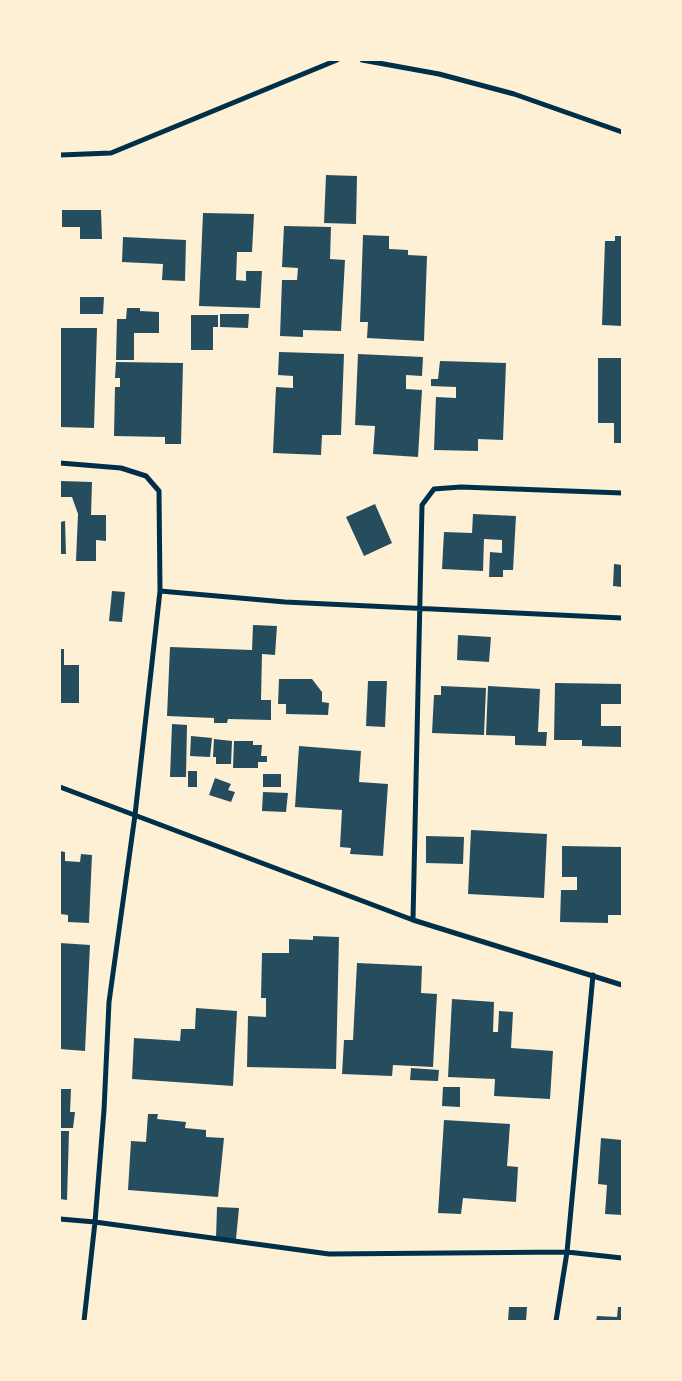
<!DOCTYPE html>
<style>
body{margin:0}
#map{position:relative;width:682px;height:1381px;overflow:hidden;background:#fdf0d5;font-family:Barlow,sans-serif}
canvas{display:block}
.frame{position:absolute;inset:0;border:61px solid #fdf0d5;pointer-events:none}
</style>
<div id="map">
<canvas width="682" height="1381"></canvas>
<div class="frame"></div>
</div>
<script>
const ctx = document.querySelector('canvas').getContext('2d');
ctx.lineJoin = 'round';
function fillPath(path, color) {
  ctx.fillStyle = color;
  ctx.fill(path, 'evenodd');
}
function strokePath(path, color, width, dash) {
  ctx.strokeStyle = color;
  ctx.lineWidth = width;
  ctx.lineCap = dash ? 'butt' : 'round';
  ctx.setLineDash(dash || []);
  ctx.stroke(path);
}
const building = new Path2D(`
 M 326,175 L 357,176 L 356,224 L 324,223 Z
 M 62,210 L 101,210 L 102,239 L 80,239 L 80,227 L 62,227 Z
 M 203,213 L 254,214 L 252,252 L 237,252 L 236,280 L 246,281 L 246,271 L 262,271 L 260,308 L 199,306 Z
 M 284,226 L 331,227 L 330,259 L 345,260 L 341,331 L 303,330 L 303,337 L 280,336 L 282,280 L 297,280 L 298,268 L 282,267 Z
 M 363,235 L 389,236 L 389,249 L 408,250 L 408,255 L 427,256 L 424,341 L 367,338 L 368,322 L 360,322 Z
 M 615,236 L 622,236 L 622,326 L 602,325 L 605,241 L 615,241 Z
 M 123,237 L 186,240 L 185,281 L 162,280 L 163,264 L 122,262 Z
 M 80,297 L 104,297 L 103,314 L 80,314 Z
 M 127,308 L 140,308 L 140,311 L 159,312 L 159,333 L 134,333 L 134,360 L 116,360 L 117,319 L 126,319 Z
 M 220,314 L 249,314 L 248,328 L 220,327 Z
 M 191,315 L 218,315 L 218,327 L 213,327 L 213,350 L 191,350 Z
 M 60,328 L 97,328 L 94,428 L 60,427 Z
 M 279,352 L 344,354 L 341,435 L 322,435 L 321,455 L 273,453 L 276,387 L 293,388 L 293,376 L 278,375 Z
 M 358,354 L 423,357 L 422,376 L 406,375 L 406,389 L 422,390 L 418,457 L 373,454 L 375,426 L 355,425 Z
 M 598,358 L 622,358 L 622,443 L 614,443 L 614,423 L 598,423 Z
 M 440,361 L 506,363 L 503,440 L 478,439 L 478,451 L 434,450 L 436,397 L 456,398 L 456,387 L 431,386 L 431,379 L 438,379 Z
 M 116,362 L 183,363 L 181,444 L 165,444 L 165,437 L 114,436 L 115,387 L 120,387 L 120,378 L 115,378 Z
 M 60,481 L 92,482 L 91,515 L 106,515 L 106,541 L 96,540 L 96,561 L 76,561 L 78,514 L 72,497 L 60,497 Z
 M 375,504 L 392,543 L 364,556 L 346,517 Z
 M 473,514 L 516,516 L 513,570 L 503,570 L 503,577 L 489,577 L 490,552 L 502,553 L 502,540 L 484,539 L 483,571 L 442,569 L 444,532 L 472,533 Z
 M 65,521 L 66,554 L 60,554 L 60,522 Z
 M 614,564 L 622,565 L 622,587 L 613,586 Z
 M 112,591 L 125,592 L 122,622 L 109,621 Z
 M 253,625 L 277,626 L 275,655 L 262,654 L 261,700 L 271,700 L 271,720 L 228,719 L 227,723 L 214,723 L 214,718 L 167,716 L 170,647 L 252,650 Z
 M 458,635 L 491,637 L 489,662 L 457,660 Z
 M 60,649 L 64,649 L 64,665 L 79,665 L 79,703 L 60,703 Z
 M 279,679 L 312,679 L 322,692 L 322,702 L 329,703 L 328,715 L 286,714 L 286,704 L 278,704 Z
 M 368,681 L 387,681 L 385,727 L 366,726 Z
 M 555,683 L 622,684 L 622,704 L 601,704 L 601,726 L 622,726 L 622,747 L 582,746 L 582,740 L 554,740 Z
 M 441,686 L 486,688 L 484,735 L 432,733 L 434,695 L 441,695 Z
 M 488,686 L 540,689 L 538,732 L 547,732 L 546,746 L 515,745 L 515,736 L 486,735 Z
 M 172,724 L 187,725 L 186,777 L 170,777 Z
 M 191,736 L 212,738 L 210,757 L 190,756 Z
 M 214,739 L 232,741 L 231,764 L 216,764 L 216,757 L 213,757 Z
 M 234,741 L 253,741 L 253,745 L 262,745 L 261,756 L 267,756 L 267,762 L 258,762 L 258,768 L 233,768 Z
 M 299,746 L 361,751 L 359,782 L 388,784 L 383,856 L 350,854 L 351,848 L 340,847 L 342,810 L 295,807 Z
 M 188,771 L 197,771 L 197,787 L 188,787 Z
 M 263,774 L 281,774 L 281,787 L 263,787 Z
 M 215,778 L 231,784 L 228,790 L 235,792 L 231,802 L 209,795 Z
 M 263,792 L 288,793 L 286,812 L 262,811 Z
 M 471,830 L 547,834 L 544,898 L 468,894 Z
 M 426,836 L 464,837 L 463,864 L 426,863 Z
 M 562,846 L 622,847 L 622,915 L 608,915 L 608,923 L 560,922 L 561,890 L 577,890 L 577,877 L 562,877 Z
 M 60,851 L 65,852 L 65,861 L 80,862 L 81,854 L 92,855 L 89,923 L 68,922 L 68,915 L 60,914 Z
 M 313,936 L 339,937 L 336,1069 L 247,1067 L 248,1016 L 266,1017 L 266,998 L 261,998 L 262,953 L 289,953 L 289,939 L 313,940 Z
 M 60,943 L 90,945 L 85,1051 L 60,1049 Z
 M 357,963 L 422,966 L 421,993 L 437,994 L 433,1067 L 393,1065 L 392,1076 L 342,1074 L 344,1040 L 353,1040 Z
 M 452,999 L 494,1002 L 493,1032 L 498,1032 L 499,1011 L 513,1012 L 511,1048 L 553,1051 L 550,1099 L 494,1096 L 495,1079 L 448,1077 Z
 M 196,1008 L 237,1011 L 233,1086 L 132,1079 L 134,1038 L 180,1041 L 181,1029 L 195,1029 Z
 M 411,1068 L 439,1070 L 438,1081 L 410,1080 Z
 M 443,1087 L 460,1087 L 460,1107 L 442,1106 Z
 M 60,1089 L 71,1089 L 70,1112 L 75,1112 L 73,1128 L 60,1128 Z
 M 148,1114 L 158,1114 L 157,1119 L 186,1122 L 185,1128 L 206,1130 L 206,1137 L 224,1138 L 218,1197 L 128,1190 L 131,1141 L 146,1142 Z
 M 444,1120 L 510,1124 L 507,1166 L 518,1167 L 516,1202 L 463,1198 L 461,1214 L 438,1213 Z
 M 60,1131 L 69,1131 L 67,1200 L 60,1199 Z
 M 601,1138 L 622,1140 L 622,1215 L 605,1214 L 607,1185 L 598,1184 Z
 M 217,1207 L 239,1208 L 236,1239 L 216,1238 Z
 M 509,1307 L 527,1307 L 526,1321 L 508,1321 Z
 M 618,1307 L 622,1307 L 622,1321 L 596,1321 L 597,1316 L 617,1317 Z`);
const minor = new Path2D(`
 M 362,60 L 439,74 L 514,94 L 622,132
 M 60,155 L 111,153 L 337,60
 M 60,463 L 121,468 L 146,476 L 159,491 L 160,591 L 135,815 L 109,1002 L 104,1110 L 95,1222 L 84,1321
 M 160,591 L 285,602 L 622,618
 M 60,787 L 413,920 L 622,985
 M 413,920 L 422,505 L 434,489 L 461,487 L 622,493
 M 60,1219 L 95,1222 L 329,1254 L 567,1252 L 622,1258
 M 556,1321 L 567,1252 L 593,975`);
fillPath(building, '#264d5e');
strokePath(minor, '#003049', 5);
</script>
